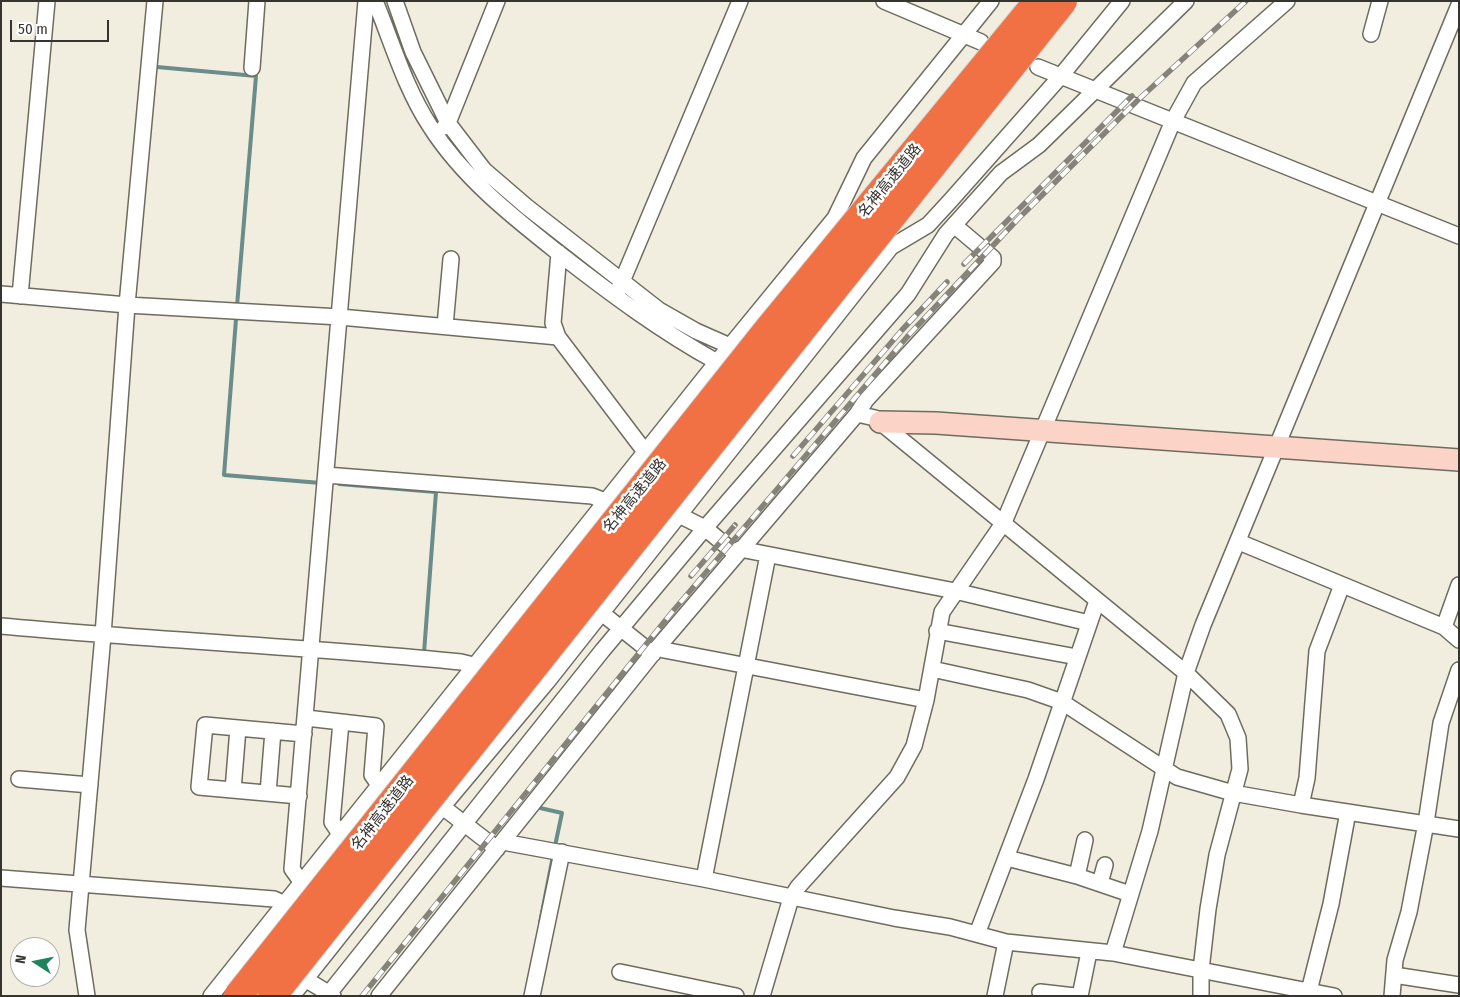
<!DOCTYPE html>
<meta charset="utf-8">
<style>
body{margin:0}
#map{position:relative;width:1460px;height:997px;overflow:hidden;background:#f1eedf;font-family:"Fira Sans Condensed",sans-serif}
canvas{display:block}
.frame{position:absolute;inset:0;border:2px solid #36342f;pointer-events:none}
.north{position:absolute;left:10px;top:937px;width:50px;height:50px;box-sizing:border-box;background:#fff;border:1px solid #afaeac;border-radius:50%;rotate:281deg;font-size:14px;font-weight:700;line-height:20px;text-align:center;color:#36342f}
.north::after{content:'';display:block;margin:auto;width:18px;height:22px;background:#1f835c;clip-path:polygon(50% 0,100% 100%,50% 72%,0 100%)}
.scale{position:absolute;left:10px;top:20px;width:99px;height:22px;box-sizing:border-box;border:2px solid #36342f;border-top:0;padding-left:6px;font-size:15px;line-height:18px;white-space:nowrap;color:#36342f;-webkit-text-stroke:4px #fff;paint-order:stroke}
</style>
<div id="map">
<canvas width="1460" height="997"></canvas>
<div class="frame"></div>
<div class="north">N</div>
<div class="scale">50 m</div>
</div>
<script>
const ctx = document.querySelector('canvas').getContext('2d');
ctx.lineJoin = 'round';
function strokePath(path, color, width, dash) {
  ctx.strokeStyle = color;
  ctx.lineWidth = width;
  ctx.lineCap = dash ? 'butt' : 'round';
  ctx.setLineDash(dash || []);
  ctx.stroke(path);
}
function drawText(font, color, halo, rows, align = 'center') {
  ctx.font = font + ' "Fira Sans Condensed","Noto Sans JP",sans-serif';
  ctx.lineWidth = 5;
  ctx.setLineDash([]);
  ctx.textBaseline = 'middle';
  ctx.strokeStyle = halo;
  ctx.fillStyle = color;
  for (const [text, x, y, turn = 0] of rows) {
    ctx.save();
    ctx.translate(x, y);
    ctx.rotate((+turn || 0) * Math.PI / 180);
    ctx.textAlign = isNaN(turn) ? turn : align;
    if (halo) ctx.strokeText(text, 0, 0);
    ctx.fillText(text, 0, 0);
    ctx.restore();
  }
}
const stream = new Path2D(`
 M 157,67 L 256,76 L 237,306
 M 236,319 L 224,475 L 321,483
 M 339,484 L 436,492 L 424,653
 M 540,808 L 562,813 L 555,846
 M 540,923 L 553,856`);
const street = new Path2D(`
 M 375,1 C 392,42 405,88 430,126 C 463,178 513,217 561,255 C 611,294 661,331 717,362
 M 395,1 L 413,52 L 448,123 L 484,170 L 527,207 L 659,310 L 696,331 L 730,346
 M 884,1 L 981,42
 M 1371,34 L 1380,1
 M 1038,67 L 1459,236
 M 252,68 L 257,1
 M 444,127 L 448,123 L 497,1
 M 559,253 L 553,323 L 558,337 L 646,453
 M 618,291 L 740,1
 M 1,294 L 127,305 L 340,317 L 558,337
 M 20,296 L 47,1
 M 445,326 L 451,259
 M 857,414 L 866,400 L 993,262 L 993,258 L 954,225
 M 326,475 L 592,496 L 605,501
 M 679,515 L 705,528 L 736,554
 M 1239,542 L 1444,627 L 1459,640
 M 740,549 L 955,591 L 1089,623
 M 593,606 L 653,654
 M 1,626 C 154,640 308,647 461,662 L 473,665
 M 1444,627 L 1459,585
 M 937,631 L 1077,657
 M 658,647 L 664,650 L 926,700
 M 932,669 L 1028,690 L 1062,702 L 1177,777 L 1233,793 L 1301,805 L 1459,829
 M 306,718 L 376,726 L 372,775 L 379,785
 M 19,779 L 90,785
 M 233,790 L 238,728
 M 268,793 L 273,731
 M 299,796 L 199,787 L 205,725 L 304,734
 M 435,801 L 497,849
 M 1301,805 L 1307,778 L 1317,651 L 1342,585
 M 340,834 L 332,822 L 341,722
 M 503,842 L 704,879 L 894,918 L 950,927 L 1006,942 L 1113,953 L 1334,996
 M 1007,858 L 1077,876 L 1130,894
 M 1077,876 L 1085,840
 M 1,878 L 274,899 L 285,904
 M 704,879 L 768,555
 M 302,883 L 292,869 L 366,1
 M 1100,883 L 1105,865
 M 977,934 L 1036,779 L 1097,601
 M 1113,953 L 1150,831 L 1186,673 L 1203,625 L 1459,5
 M 620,972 L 736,996
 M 1394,975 L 1459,985
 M 305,979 L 333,996
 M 1309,991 L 1331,904 L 1348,812
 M 1040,992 L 1075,996
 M 87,996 L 77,930 L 103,635 L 127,305 L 155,1
 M 211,996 L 717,362 L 835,218 L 864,158 L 991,1
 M 292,996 L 443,806 L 547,682 L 891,247 L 928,225 L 951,200 L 1060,77 L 1122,1
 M 327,996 L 602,651 L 705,528 L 908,294 L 946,234 L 1001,173 L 1039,145 L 1186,1
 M 379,996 L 658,647 L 857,414 L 875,418 L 1186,673 L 1228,714 L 1238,738 L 1240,769 L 1217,855 L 1208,909 L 1201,970 L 1201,996
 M 532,996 L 562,852
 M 762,996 L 791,898 L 798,887 L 897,777 L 914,746 L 926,700 L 942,612 L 1004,522 L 1173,121 L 1194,83 L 1287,1
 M 995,996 L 1006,942
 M 1080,996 L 1089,952
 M 1392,996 L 1395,960 L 1409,912 L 1426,823 L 1441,723 L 1459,670`);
const secondary = new Path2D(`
 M 880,422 L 936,423 L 1459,460`);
const rail = new Path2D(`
 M 964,264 L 1132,96
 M 793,456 L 902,330 L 947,282
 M 691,576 L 735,525
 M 362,996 L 673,611 L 907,337 L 1017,220 L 1138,100 L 1246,1`);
const highwayBridge = new Path2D(`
 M 238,996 L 766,332 L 1038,1
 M 272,996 L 1063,1`);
const streetNames = [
 ["名神高速道路",890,181,-51],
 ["名神高速道路",635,496,-51],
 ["名神高速道路",383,813,-52]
];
strokePath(stream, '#6a8c8b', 4);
strokePath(street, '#6e6c5f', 18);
strokePath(secondary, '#6e6c5f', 24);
strokePath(street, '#fff', 15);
strokePath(secondary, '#fbd4c7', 21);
strokePath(rail, '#86837a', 5.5);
strokePath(rail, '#fff', 4, [11]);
strokePath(highwayBridge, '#d3d2d1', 30, []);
strokePath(highwayBridge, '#f17044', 28);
drawText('15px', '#36342f', '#fff', streetNames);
</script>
